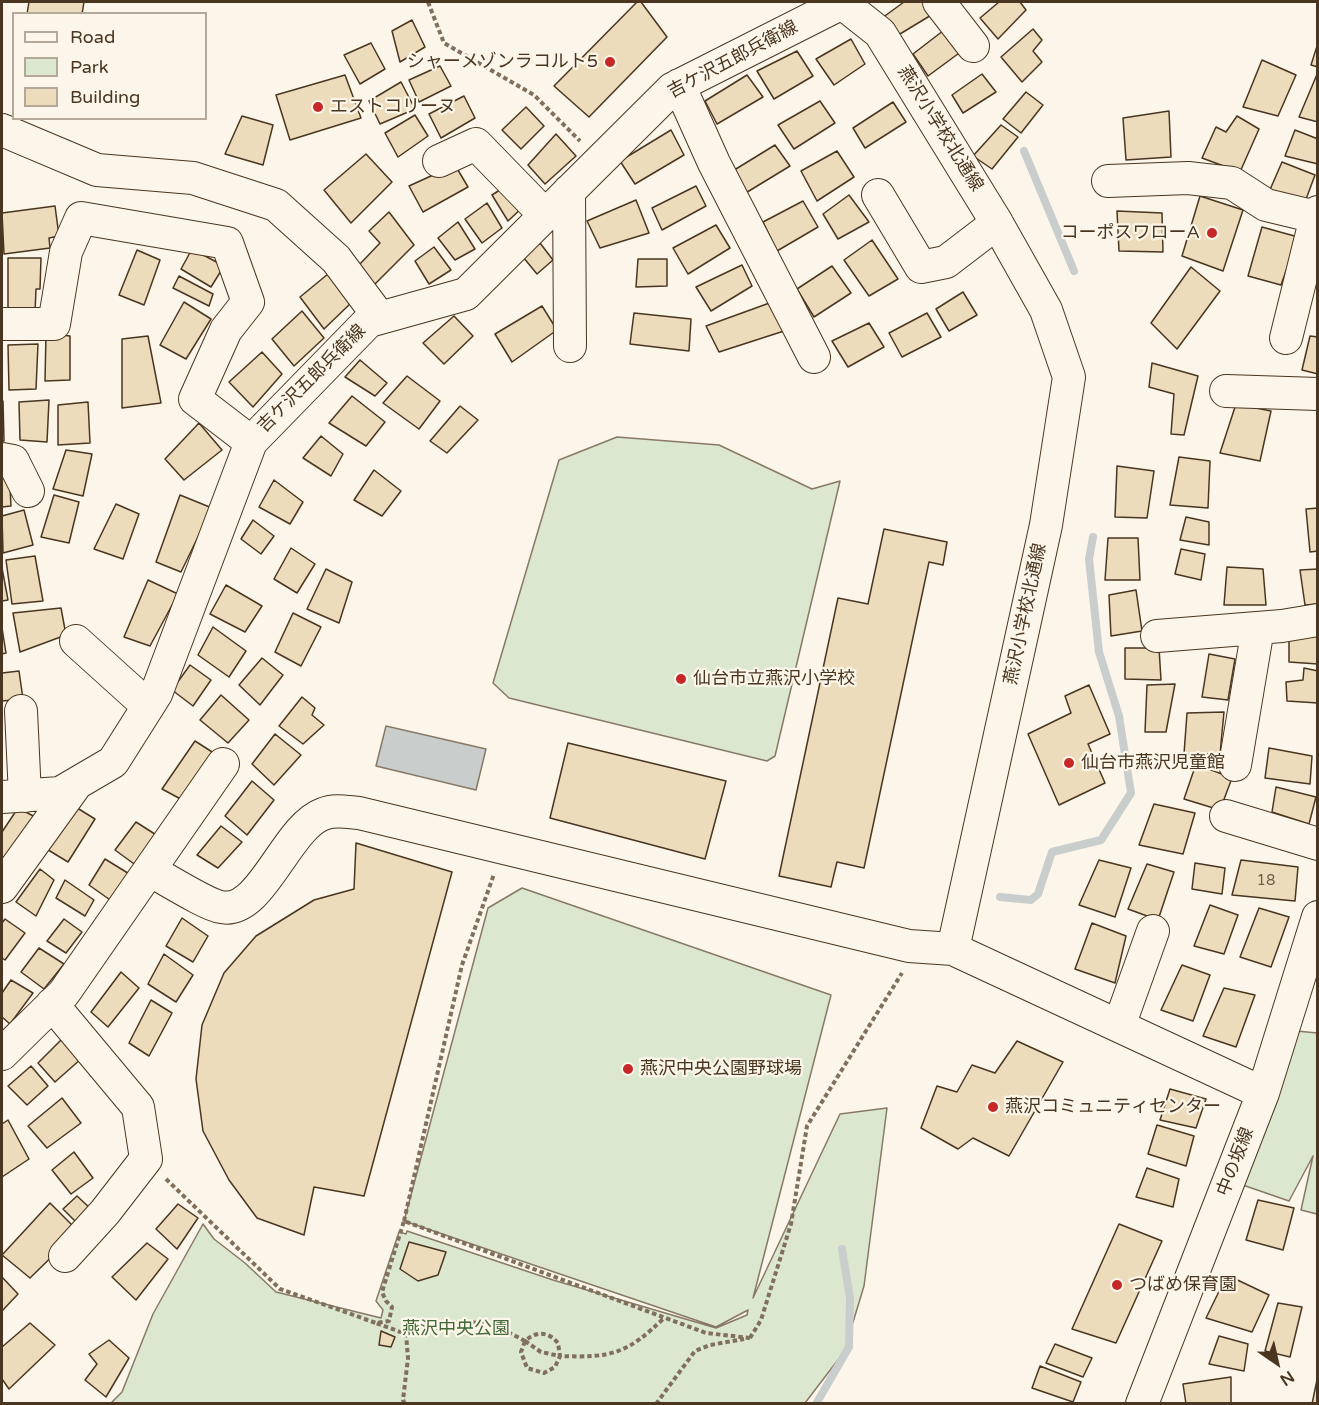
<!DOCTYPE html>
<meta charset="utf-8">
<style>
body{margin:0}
#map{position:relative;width:1319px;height:1405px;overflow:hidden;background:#fbf6e9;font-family:"Varela Round",sans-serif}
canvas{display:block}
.frame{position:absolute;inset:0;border:3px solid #4a3520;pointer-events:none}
.legend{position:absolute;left:12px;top:12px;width:195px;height:108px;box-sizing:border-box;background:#fbf6e9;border:2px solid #b4a999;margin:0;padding:8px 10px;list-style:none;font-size:18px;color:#4a3520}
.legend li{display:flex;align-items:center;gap:12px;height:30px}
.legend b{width:30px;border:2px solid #b4a999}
.north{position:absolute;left:1247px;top:1333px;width:60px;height:60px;-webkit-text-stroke:4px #fbf6e9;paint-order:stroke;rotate:146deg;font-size:16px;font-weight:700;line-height:24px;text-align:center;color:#4a3520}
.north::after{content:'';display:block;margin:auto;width:21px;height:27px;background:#4a3520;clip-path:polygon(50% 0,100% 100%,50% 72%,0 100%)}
</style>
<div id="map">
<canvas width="1319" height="1405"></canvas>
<div class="frame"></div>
<ul class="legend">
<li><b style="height:8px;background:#fbf6e9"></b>Road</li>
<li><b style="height:16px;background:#dce7d0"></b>Park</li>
<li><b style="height:16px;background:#ecdcbc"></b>Building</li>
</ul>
<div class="north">N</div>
</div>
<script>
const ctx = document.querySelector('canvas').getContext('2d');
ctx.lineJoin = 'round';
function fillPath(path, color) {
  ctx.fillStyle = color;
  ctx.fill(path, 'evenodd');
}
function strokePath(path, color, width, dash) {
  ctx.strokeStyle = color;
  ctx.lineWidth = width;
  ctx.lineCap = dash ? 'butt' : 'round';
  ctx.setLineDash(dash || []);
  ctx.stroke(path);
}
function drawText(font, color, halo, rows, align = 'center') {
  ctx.font = font + ' "Varela Round","Noto Sans JP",sans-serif';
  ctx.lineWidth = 4.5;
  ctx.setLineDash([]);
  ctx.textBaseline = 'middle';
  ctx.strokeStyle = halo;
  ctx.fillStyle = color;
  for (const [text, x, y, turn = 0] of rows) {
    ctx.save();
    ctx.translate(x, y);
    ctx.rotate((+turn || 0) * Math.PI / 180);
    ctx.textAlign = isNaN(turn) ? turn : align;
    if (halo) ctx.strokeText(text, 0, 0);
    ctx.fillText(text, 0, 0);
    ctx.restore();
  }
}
const green = new Path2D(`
 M 617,437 L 719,445 L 812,489 L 840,481 L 775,756 L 767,761 L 509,698 L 493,683 L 559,460 Z
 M 522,888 L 831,995 L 753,1298 L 840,1114 L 887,1108 L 864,1286 L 844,1352 L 805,1403 L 110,1404 L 122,1392 L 153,1314 L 203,1224 L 214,1239 L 245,1263 L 276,1292 L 381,1318 L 383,1310 L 376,1301 L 399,1232 L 406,1234 L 407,1231 L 553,1280 L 716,1328 L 747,1315 L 748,1310 L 716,1327 L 404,1221 L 488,908 Z
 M 1287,1030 L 1317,1033 L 1317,1214 L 1301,1210 L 1313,1156 L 1289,1201 L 1237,1183 Z`);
const water = new Path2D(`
 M 386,726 L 486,749 L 476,790 L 376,766 Z`);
const stream = new Path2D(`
 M 1024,151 L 1074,271
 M 1000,897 L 1031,900 L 1038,894 L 1052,852 L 1101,840 L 1131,793 L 1119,716 L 1099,652 L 1089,559 L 1093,537
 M 816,1404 L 849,1347 L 850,1298 L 842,1249`);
const building = new Path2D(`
 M 29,2 L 84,2 L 82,14 L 27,14 Z
 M 637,2 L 641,2 L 667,37 L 589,117 L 554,86 Z
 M 904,2 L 924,2 L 933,14 L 895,37 L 882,18 Z
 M 999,2 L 1020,2 L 1026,10 L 998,39 L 980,18 Z
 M 412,20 L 425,47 L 400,62 L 392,31 Z
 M 948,27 L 966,48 L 928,76 L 913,54 Z
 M 1033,29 L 1042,40 L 1033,51 L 1042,62 L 1022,82 L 1001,57 Z
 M 851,39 L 865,64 L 834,85 L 816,59 Z
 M 371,43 L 385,69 L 360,84 L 344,55 Z
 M 1318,43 L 1318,67 L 1311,65 Z
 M 797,51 L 813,76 L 774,99 L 757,71 Z
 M 1262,60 L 1296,75 L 1278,116 L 1243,107 Z
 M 440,66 L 451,86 L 419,102 L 409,80 Z
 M 1318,72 L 1318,122 L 1299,117 Z
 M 982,74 L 996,92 L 963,113 L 952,95 Z
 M 345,75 L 361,118 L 290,140 L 276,95 Z
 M 747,75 L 763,97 L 717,124 L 705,101 Z
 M 401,82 L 415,109 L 380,124 L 369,101 Z
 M 1026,92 L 1043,105 L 1021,133 L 1003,119 Z
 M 464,96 L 475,118 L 441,138 L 429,114 Z
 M 820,101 L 835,123 L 794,149 L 778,125 Z
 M 893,102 L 906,122 L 865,148 L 853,128 Z
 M 526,107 L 544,126 L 521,149 L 502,130 Z
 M 1169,111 L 1171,157 L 1126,160 L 1123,118 Z
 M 415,115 L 428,136 L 398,157 L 385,133 Z
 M 242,116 L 273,125 L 263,165 L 225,154 Z
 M 1237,116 L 1259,129 L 1240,172 L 1202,158 L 1216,127 L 1226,132 Z
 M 1001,125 L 1018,137 L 992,169 L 973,156 Z
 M 671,130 L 684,155 L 635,184 L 620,161 Z
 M 1295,130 L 1318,139 L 1318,164 L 1285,156 Z
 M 556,134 L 576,156 L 545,184 L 528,165 Z
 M 775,145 L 790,166 L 744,194 L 731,172 Z
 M 837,151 L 854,177 L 817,201 L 801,171 Z
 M 366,154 L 392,182 L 351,223 L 324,190 Z
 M 1282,162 L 1315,175 L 1305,202 L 1269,192 Z
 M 455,165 L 468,187 L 423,212 L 409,186 Z
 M 506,186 L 523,207 L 508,221 L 492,195 Z
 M 696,186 L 706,206 L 662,230 L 652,208 Z
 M 849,195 L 869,222 L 838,239 L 823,214 Z
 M 1200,196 L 1243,210 L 1223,271 L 1182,256 Z
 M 636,200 L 649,233 L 600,248 L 587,221 Z
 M 803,201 L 818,227 L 777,251 L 763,222 Z
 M 487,203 L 502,228 L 482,243 L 465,219 Z
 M 55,206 L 59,236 L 49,238 L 50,248 L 4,254 L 2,213 Z
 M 1117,211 L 1162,213 L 1163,252 L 1119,251 Z
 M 389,212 L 414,245 L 374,285 L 359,265 L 380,243 L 369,231 Z
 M 458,222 L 475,249 L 455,260 L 438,238 Z
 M 716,225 L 730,248 L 688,274 L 673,248 Z
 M 1262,227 L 1298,237 L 1281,285 L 1248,276 Z
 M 872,240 L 898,279 L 869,296 L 844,260 Z
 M 540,243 L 553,260 L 537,274 L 523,257 Z
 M 434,247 L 451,270 L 429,284 L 415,261 Z
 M 192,249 L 224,266 L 211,287 L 181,269 Z
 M 137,250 L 160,260 L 144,305 L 119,295 Z
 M 8,258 L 41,258 L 40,289 L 36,289 L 35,313 L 8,313 Z
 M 638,259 L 667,259 L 667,286 L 636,287 Z
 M 742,265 L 752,286 L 711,311 L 696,287 Z
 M 832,266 L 851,293 L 814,317 L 797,289 Z
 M 1191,267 L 1220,291 L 1177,349 L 1151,323 Z
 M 328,274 L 351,303 L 324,329 L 300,297 Z
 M 179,276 L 213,294 L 209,306 L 173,288 Z
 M 963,292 L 977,315 L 949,331 L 936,309 Z
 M 775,301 L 784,331 L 719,352 L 706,326 Z
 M 184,302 L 211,319 L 186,359 L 160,345 Z
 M 542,306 L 557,330 L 512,362 L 495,334 Z
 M 302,311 L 324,338 L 294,366 L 272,339 Z
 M 634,313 L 691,319 L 689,351 L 630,344 Z
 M 927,313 L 941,337 L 902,357 L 889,333 Z
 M 454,316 L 473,336 L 444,364 L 423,343 Z
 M 869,323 L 884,347 L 848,367 L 832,341 Z
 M 46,333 L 70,336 L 70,380 L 45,381 Z
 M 148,336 L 161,403 L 122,408 L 122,339 Z
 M 1310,336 L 1318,337 L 1318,374 L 1302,370 Z
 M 38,344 L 36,389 L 9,390 L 8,345 Z
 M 262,352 L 282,374 L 253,407 L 229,382 Z
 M 360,360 L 387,383 L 375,396 L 345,377 Z
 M 1152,363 L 1198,376 L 1184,435 L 1171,434 L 1174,394 L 1149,387 Z
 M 407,376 L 440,401 L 419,429 L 383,403 Z
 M 352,396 L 385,422 L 366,446 L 329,423 Z
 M 49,400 L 47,442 L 20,440 L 19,402 Z
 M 2,401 L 3,401 L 4,441 L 2,441 Z
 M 88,402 L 90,443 L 58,445 L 58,405 Z
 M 1236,404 L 1271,411 L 1260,461 L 1220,453 Z
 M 460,406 L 478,420 L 447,453 L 430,441 Z
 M 199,423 L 222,450 L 184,480 L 165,459 Z
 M 321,436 L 343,454 L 331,476 L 303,458 Z
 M 66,450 L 92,454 L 83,496 L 53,489 Z
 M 1179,457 L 1210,461 L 1208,508 L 1170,505 Z
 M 1117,466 L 1154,471 L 1147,518 L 1115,517 Z
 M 2,468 L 9,468 L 11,506 L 2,507 Z
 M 374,470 L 401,491 L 382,516 L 354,500 Z
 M 274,480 L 303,502 L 290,524 L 259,507 Z
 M 54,495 L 79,502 L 69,543 L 41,537 Z
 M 180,495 L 212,508 L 181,572 L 156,562 Z
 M 116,504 L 139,514 L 123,559 L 94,549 Z
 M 1318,508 L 1318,551 L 1310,552 L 1306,509 Z
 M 24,510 L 33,545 L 3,553 L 2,516 Z
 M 1186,517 L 1209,522 L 1209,545 L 1180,540 Z
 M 253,520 L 274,536 L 261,554 L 241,539 Z
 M 884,529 L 947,542 L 943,565 L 929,562 L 864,868 L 837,862 L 831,887 L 779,876 L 838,598 L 868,604 Z
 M 1108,538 L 1138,538 L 1140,580 L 1105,580 Z
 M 291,548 L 315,564 L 297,593 L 274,579 Z
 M 1181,549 L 1205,554 L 1201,580 L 1175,574 Z
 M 35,556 L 43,601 L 12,604 L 6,560 Z
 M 1227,567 L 1263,569 L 1266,605 L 1224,605 Z
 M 2,568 L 8,600 L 2,601 Z
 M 326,569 L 352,582 L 339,623 L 307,609 Z
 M 1318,569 L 1318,604 L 1305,605 L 1300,570 Z
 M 148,580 L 178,594 L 150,646 L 124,637 Z
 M 226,585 L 262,606 L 245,632 L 210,614 Z
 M 1136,590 L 1142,631 L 1111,636 L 1109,595 Z
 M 61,608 L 66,635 L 20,652 L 13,613 Z
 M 293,613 L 321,627 L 301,666 L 275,652 Z
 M 213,627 L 246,651 L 229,677 L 198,655 Z
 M 2,628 L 6,653 L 2,654 Z
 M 1289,634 L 1318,634 L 1318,664 L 1289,662 Z
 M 1125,648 L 1159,648 L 1161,680 L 1125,679 Z
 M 1209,654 L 1235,659 L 1228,700 L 1202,697 Z
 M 262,658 L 283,675 L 260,705 L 239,685 Z
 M 190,665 L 211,680 L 193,706 L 172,690 Z
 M 1304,668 L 1318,671 L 1318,703 L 1287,701 L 1286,682 L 1303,680 Z
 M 19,671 L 23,699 L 2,701 L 2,673 Z
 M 1175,684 L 1166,732 L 1145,732 L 1147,685 Z
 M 1089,685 L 1110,734 L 1088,744 L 1105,783 L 1059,805 L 1028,734 L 1071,713 L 1065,696 Z
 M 221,695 L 249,720 L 228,743 L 200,720 Z
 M 302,697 L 315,708 L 312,715 L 324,725 L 303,744 L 279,726 Z
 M 1224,712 L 1220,754 L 1184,754 L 1187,713 Z
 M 275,734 L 301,755 L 274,785 L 252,764 Z
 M 195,741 L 220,757 L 188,803 L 162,789 Z
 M 568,743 L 726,781 L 705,859 L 550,818 Z
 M 1269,748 L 1312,756 L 1310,784 L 1265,778 Z
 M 1196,764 L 1232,778 L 1220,810 L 1184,799 Z
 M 252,781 L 274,800 L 247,835 L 225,816 Z
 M 1276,787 L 1316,797 L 1309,824 L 1272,812 Z
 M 1154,804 L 1195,813 L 1183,854 L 1139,845 Z
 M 74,806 L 95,819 L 68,862 L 45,848 Z
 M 18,808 L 39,819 L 2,866 L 2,832 Z
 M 136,822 L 161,838 L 141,869 L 115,850 Z
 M 221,826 L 242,842 L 218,868 L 197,855 Z
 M 356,843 L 452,872 L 364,1196 L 314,1187 L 304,1235 L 257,1218 L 229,1180 L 203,1131 L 196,1079 L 202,1025 L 224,973 L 256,936 L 314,900 L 354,889 Z
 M 105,859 L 131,875 L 113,902 L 89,885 Z
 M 1099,860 L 1131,868 L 1115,917 L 1079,905 Z
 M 1241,860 L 1298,867 L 1295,901 L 1232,895 Z
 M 1195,863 L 1225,868 L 1222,894 L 1192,889 Z
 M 1147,864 L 1174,872 L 1158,920 L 1128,909 Z
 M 40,869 L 54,880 L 36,916 L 16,902 Z
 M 65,880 L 94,900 L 85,916 L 56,898 Z
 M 1210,905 L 1238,915 L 1224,954 L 1194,946 Z
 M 1259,908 L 1289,917 L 1271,967 L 1240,957 Z
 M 182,918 L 208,936 L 193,962 L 166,946 Z
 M 5,919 L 25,933 L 5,960 L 2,958 L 2,923 Z
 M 64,919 L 82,932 L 66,953 L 47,941 Z
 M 1092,923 L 1126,936 L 1115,983 L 1075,969 Z
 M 39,948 L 64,964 L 44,989 L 21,972 Z
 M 164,954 L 193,975 L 176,1002 L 148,984 Z
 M 1182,965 L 1210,975 L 1193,1021 L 1161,1010 Z
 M 121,972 L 139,988 L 108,1027 L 91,1012 Z
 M 11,980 L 33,993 L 10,1024 L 2,1017 L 2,993 Z
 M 1224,988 L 1255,995 L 1236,1047 L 1203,1036 Z
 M 151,1000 L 172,1013 L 149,1056 L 129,1043 Z
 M 63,1038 L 82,1058 L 55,1082 L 38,1063 Z
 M 1017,1041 L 1063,1062 L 1009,1156 L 973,1138 L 958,1149 L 921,1128 L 937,1086 L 957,1092 L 972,1065 L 995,1073 Z
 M 31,1066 L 48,1086 L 27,1105 L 8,1086 Z
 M 1170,1089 L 1206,1099 L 1196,1128 L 1160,1120 Z
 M 62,1098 L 81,1123 L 47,1148 L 28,1126 Z
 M 8,1120 L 29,1159 L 2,1177 L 2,1124 Z
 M 1157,1125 L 1194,1136 L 1186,1166 L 1148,1154 Z
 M 74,1152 L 93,1178 L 71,1194 L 52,1170 Z
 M 1147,1168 L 1179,1179 L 1173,1207 L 1136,1197 Z
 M 77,1196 L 92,1210 L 80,1226 L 63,1209 Z
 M 1258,1200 L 1294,1208 L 1283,1250 L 1246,1240 Z
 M 50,1203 L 78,1231 L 30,1278 L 2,1255 Z
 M 178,1204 L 198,1218 L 177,1249 L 156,1229 Z
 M 1119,1224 L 1162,1241 L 1116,1343 L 1072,1329 Z
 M 409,1242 L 446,1252 L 438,1275 L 418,1281 L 400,1269 Z
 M 147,1243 L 168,1259 L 136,1300 L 112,1277 Z
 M 1227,1275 L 1269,1295 L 1252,1332 L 1206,1318 Z
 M 2,1277 L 18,1294 L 2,1311 Z
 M 1278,1303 L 1302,1307 L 1290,1357 L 1265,1351 Z
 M 30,1323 L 55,1345 L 9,1389 L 2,1379 L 2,1347 Z
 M 381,1331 L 395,1337 L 391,1347 L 379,1345 Z
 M 1219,1336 L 1248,1344 L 1244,1371 L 1209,1364 Z
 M 109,1340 L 129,1358 L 106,1397 L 85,1380 L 97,1364 L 89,1354 Z
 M 1055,1344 L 1092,1358 L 1083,1377 L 1046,1363 Z
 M 1040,1366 L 1081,1382 L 1073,1402 L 1032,1388 Z
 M 1318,1375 L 1318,1403 L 1312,1404 Z
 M 1231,1377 L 1231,1404 L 1186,1404 L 1183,1384 Z`);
const path = new Path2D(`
 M 428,2 L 444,43 L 534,95 L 580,141
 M 166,1179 L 280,1289 L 376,1323
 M 404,1221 L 462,965 L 494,874
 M 406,1334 C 420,1336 433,1328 447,1324 C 474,1317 502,1328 525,1341 C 536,1331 548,1331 558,1343 L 560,1356 C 612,1358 627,1354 665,1317
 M 750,1338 L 761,1320 L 791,1224 L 807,1126 L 902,973
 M 525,1341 L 541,1352 L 560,1356 L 555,1367 L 544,1373 L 527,1368 L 521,1352 Z
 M 405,1404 L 403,1400 L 408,1358 L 406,1334 L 376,1323 L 389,1321 L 392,1307 L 386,1301 L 382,1292 L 404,1221 L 706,1333 L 750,1338
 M 656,1404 L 695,1351 L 710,1345 L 744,1339`);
const minor = new Path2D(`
 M 939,2 L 973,46
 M 842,3 L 880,33 L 997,223 L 1046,310 L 1069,377 L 1046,525 L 953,949 L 1263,1093
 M 679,85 L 714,163 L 814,357
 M 2,130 L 97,170 L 193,178 L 276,205 L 336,259 L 380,318
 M 439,161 L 476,144 L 545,215
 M 1108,181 L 1188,178 L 1232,183 L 1266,205 L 1316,217 L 1318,212
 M 569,191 L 570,346
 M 878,195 L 921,267 L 946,262 L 997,223
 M 2,324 L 54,324 L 66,252 L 81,218 L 227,243 L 248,302 L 226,330 L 195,399 L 251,442
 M 1286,338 L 1316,217
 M 1226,391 L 1318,394
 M 2,459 L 13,461 L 28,491
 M 1157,636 L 1282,626 L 1318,620
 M 76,641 L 148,706
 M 21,711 L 25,796
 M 1235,765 L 1258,628
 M 2,797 L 60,793 L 113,762 L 156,694 L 251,442 L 369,321 L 466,294 L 672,89 L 844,2
 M 1226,816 L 1318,844
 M 151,871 C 166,879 207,905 221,907 C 261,916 286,827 323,814 C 335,809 347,812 359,813 L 909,946 L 953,949
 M 2,887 L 77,783
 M 52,1004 L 138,1107 L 146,1159 L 105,1212 L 65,1256
 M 1119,1026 L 1153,931
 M 2,1054 L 64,993 L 223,764
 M 1142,1404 L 1263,1093 L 1318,917`);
const markers = [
 [610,62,6,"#c62828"],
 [318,107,6,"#c62828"],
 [1212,233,6,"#c62828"],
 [681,679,6,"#c62828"],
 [1069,763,6,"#c62828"],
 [628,1069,6,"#c62828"],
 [993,1107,6,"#c62828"],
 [1117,1285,6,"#c62828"]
];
const numberNames = [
 ["18",1266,881]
];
const streetNames = [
 ["吉ケ沢五郎兵衛線",733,60,-28],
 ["燕沢小学校北通線",940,129,58],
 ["吉ケ沢五郎兵衛線",312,379,-45],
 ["燕沢小学校北通線",1026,614,-78],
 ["中の坂線",1236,1162,-69]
];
const poiNames = [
 ["シャーメゾンラコルト5",598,62,"right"],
 ["エストコリーヌ",330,107],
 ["コーポスワローA",1200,233,"right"],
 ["仙台市立燕沢小学校",693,679],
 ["仙台市燕沢児童館",1081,763],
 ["燕沢中央公園野球場",640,1069],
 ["燕沢コミュニティセンター",1005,1107],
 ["つばめ保育園",1129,1285]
];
const parkNames = [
 ["燕沢中央公園",456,1329]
];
fillPath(green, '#dce7d0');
strokePath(green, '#887966', 1.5);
fillPath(water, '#c9cecd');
strokePath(water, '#887966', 1.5);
strokePath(stream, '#c9cecd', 8);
fillPath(building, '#ecdcbc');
strokePath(building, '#4a3520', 1.5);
strokePath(minor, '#4a3520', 34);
strokePath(path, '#7f6f5c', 4, [4.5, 3]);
strokePath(minor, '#fbf6e9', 32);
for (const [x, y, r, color] of markers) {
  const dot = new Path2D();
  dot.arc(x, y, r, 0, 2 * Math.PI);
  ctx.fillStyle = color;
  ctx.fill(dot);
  strokePath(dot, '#fbf6e9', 2);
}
drawText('15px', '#725f47', null, numberNames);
drawText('18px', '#4a3520', '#fbf6e9', streetNames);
drawText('18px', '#4a3520', '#fbf6e9', poiNames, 'left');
drawText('18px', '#436837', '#fbf6e9', parkNames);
</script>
